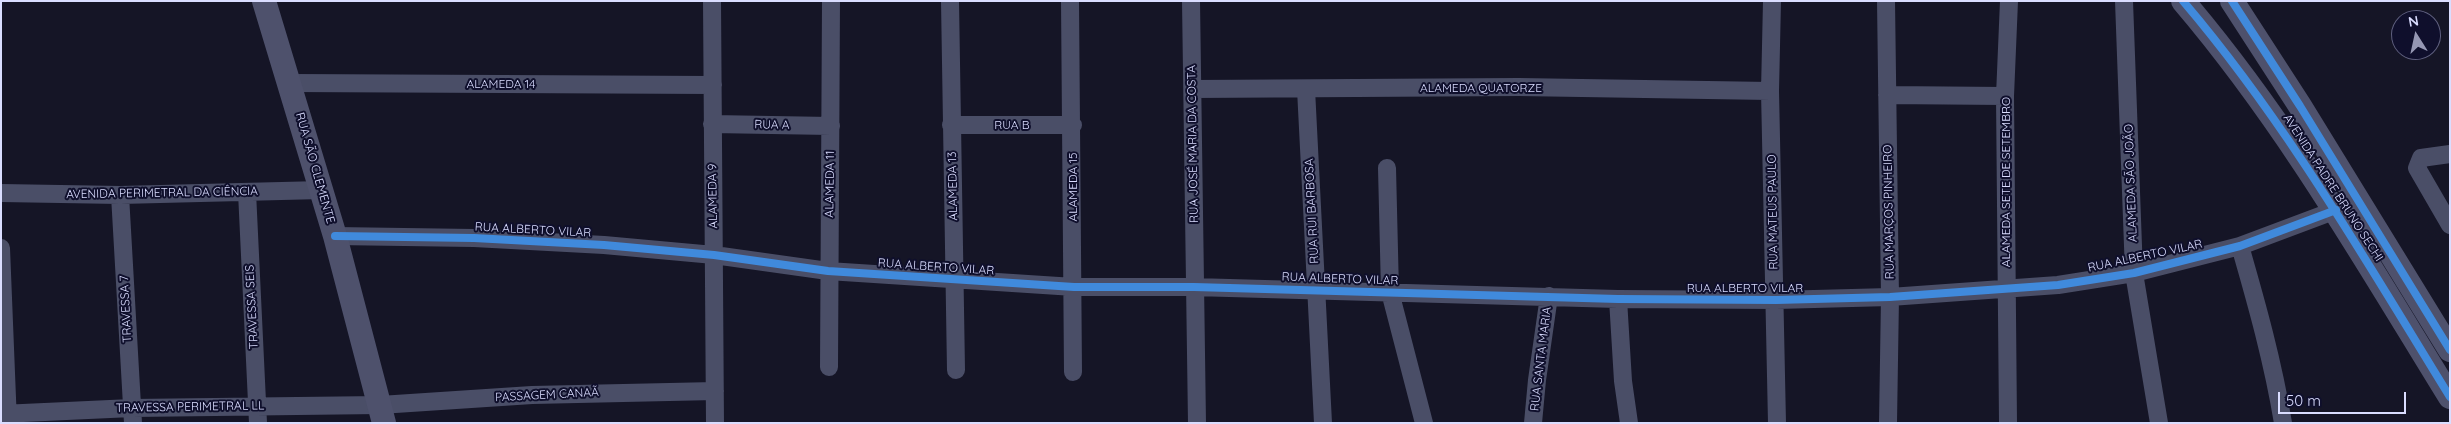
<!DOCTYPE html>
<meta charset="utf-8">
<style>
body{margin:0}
#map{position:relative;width:2451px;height:424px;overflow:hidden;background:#151526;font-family:Quicksand,sans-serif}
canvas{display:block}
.frame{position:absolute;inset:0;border:2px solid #daddff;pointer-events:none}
.north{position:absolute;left:2391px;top:10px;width:50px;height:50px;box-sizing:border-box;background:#0f0f2c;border:1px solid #606180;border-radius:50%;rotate:350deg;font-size:14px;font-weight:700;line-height:20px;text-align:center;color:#daddff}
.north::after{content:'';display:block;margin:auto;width:18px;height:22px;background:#9597b3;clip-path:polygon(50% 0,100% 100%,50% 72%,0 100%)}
.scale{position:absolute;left:2278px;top:392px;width:128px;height:22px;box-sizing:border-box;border:2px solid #daddff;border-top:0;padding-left:6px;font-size:15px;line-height:18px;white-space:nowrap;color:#daddff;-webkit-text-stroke:4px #0f0f2c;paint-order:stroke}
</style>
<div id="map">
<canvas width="2451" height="424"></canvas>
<div class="frame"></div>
<div class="north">N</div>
<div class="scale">50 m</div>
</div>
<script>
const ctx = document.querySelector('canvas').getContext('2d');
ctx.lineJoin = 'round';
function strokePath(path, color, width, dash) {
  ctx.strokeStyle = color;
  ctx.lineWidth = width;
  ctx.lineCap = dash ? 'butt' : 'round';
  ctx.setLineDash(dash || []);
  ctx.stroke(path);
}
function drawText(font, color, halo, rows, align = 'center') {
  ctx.font = font + ' Quicksand,sans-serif';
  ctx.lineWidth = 4;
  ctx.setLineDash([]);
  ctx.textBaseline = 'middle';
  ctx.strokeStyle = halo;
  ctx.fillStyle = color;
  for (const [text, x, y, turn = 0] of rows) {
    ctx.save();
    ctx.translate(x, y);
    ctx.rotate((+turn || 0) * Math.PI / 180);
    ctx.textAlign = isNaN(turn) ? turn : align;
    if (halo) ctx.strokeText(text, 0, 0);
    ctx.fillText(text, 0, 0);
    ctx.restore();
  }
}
const street = new Path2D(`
 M 712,1 L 715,423
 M 950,1 L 956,370
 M 1070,1 L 1073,372
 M 1191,1 L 1197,423
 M 1772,1 L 1770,91 L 1777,423
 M 1886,1 L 1890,297 L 1888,423
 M 2124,1 L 2134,273 L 2159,423
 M 290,83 L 713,85
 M 1193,89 L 1519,87 L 1770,91
 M 1306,89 L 1323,423
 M 1887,95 L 2005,96
 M 712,124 L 831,126
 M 951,125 L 1073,125
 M 2450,154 L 2421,158 L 2417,168 L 2450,225
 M 1387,168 L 1390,292 L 1424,423
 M 247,192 L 258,423
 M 1,193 L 120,195 L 322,190
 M 120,195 L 133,423
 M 335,236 L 474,238 L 604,245 L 714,255 L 828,271 L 1074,287 L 1194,287 L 1618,299 L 1776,300 L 1890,297 L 2058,285 L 2134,273 L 2240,246 L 2336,210
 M 2240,246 C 2257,305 2273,362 2283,423
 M 1,248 L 8,423
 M 1618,299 L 1623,381 L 1629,423
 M 829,367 L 831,1
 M 1,414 L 132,408 L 380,405 L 532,395 L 715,391
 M 1533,423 L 1537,380 L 1549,296
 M 2008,423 L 2005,96 L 2009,1`);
const secondary = new Path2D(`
 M 264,1 L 335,236 L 384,423
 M 2183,1 C 2287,123 2366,261 2450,397
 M 2232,1 L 2300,106 L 2450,350`);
const cycleway = new Path2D(`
 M 2183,1 C 2287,123 2366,261 2450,397
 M 2232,1 L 2300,106 L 2450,350
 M 335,236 L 474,238 L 604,245 L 714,255 L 828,271 L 1074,287 L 1194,287 L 1618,299 L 1776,300 L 1890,297 L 2058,285 L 2134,273 L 2240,246 L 2336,210`);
const streetNames = [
 ["ALAMEDA 14",501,84],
 ["ALAMEDA QUATORZE",1481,88],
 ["RUA A",772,125,1],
 ["RUA B",1012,125],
 ["RUA JOSÉ MARIA DA COSTA",1193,144,-91],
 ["RUA SÃO CLEMENTE",315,168,74],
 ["ALAMEDA SETE DE SETEMBRO",2006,182,-90],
 ["ALAMEDA SÃO JOÃO",2131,183,-92],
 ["ALAMEDA 11",830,184,-89],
 ["ALAMEDA 13",953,186,-91],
 ["ALAMEDA 15",1073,187,-90],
 ["AVENIDA PADRE BRUNO SECHI",2333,188,57],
 ["AVENIDA PERIMETRAL DA CIÊNCIA",162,193,-1],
 ["ALAMEDA 9",713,196,-91],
 ["RUA RUI BARBOSA",1312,211,-93],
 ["RUA MATEUS PAULO",1773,212,-91],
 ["RUA MARÇOS PINHEIRO",1889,212,-91],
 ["RUA ALBERTO VILAR",533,230,3],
 ["RUA ALBERTO VILAR",2145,256,-12],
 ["RUA ALBERTO VILAR",936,267,4],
 ["RUA ALBERTO VILAR",1340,279,2],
 ["RUA ALBERTO VILAR",1745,288],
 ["TRAVESSA SEIS",252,307,-93],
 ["TRAVESSA 7",126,309,-93],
 ["RUA SANTA MARIA",1541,359,-83],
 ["PASSAGEM CANAÃ",547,395,-3],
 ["TRAVESSA PERIMETRAL LL",190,407,-1]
];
strokePath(street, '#4a4e67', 18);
strokePath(secondary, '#4e516c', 24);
strokePath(cycleway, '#408adc', 8);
drawText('12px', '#daddff', '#0f0f2c', streetNames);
</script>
